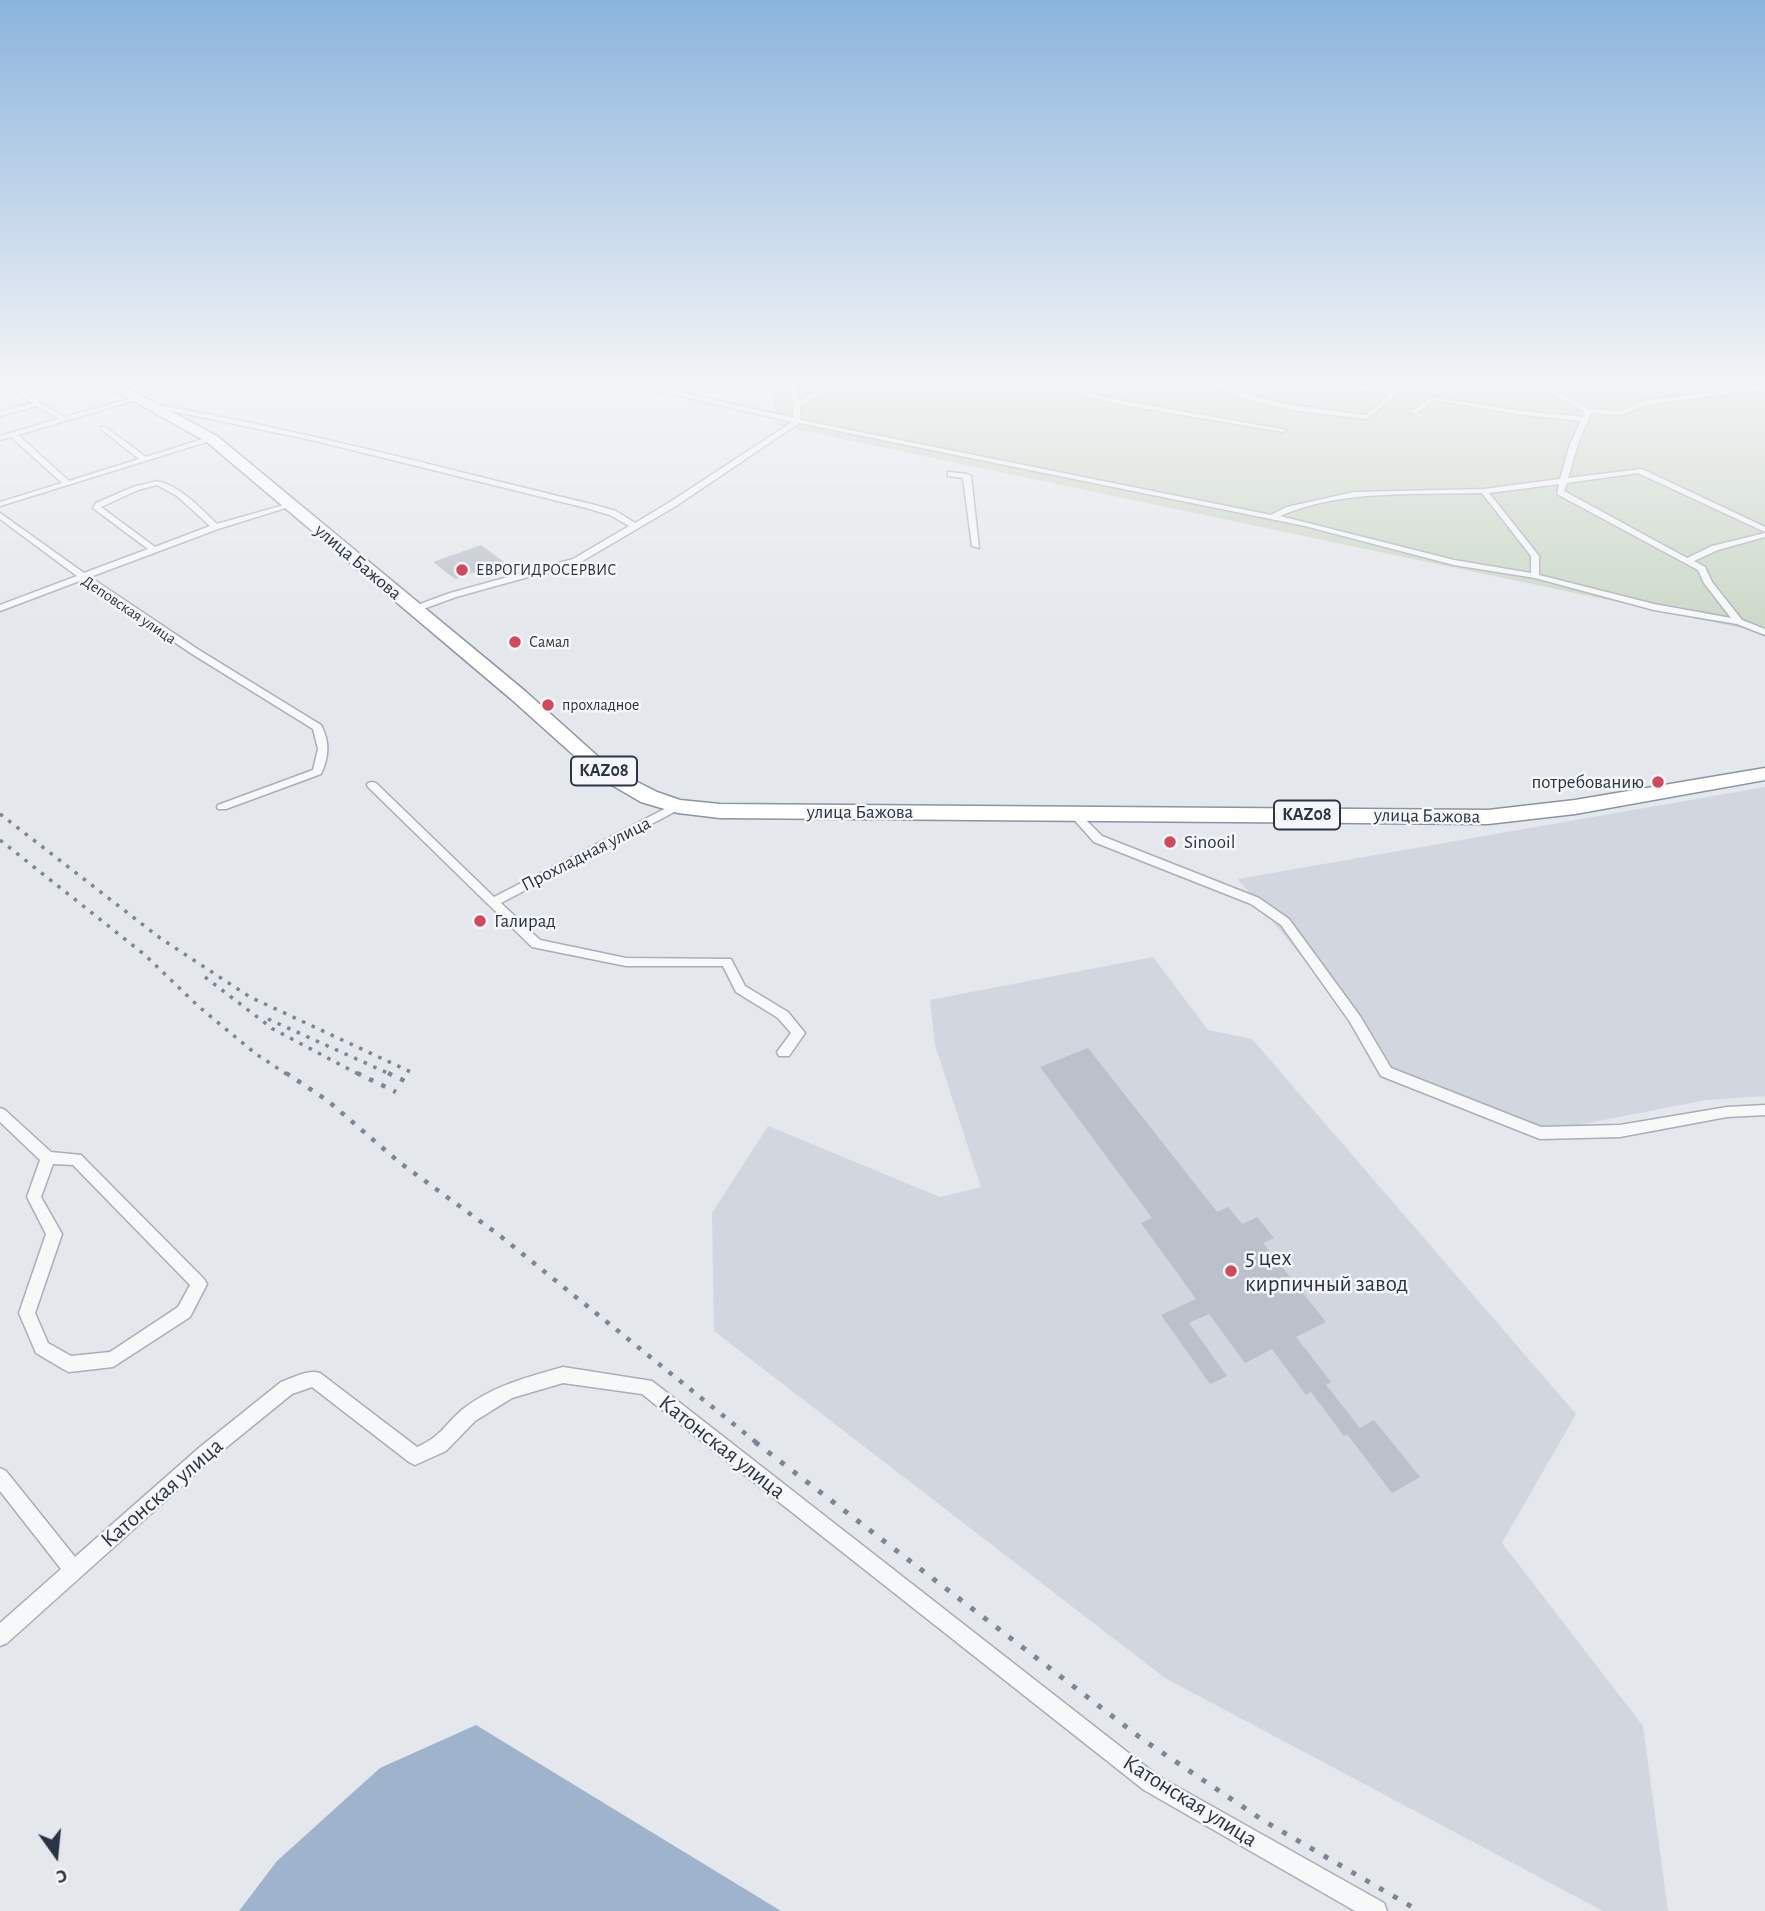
<!DOCTYPE html>
<meta charset="utf-8">
<style>
body{margin:0}
#map{position:relative;width:1765px;height:1911px;overflow:hidden;background:#e4e7ec;font-family:"Alegreya Sans",sans-serif}
canvas{display:block}
.north{position:absolute;left:21px;top:1820px;width:70px;height:70px;-webkit-text-stroke:5px #f4f6f9;paint-order:stroke;rotate:165deg;font-size:19px;font-weight:700;line-height:28px;text-align:center;color:#2b3445}
.north::after{content:'';display:block;margin:auto;width:24px;height:32px;background:#2b3445;clip-path:polygon(50% 0,100% 100%,50% 72%,0 100%)}
</style>
<div id="map">
<canvas width="1765" height="1911"></canvas>
<div class="north">С</div>
</div>
<script>
const ctx = document.querySelector('canvas').getContext('2d');
ctx.lineJoin = 'round';
function fillPath(path, color) {
  ctx.fillStyle = color;
  ctx.fill(path, 'evenodd');
}
function strokePath(path, color, width, dash) {
  ctx.strokeStyle = color;
  ctx.lineWidth = width;
  ctx.lineCap = dash ? 'butt' : 'round';
  ctx.setLineDash(dash || []);
  ctx.stroke(path);
}
function drawText(font, color, halo, rows, align = 'center') {
  ctx.font = font + ' "Alegreya Sans",sans-serif';
  ctx.lineWidth = 5;
  ctx.setLineDash([]);
  ctx.textBaseline = 'middle';
  ctx.strokeStyle = halo;
  ctx.fillStyle = color;
  for (const [text, x, y, turn = 0] of rows) {
    ctx.save();
    ctx.translate(x, y);
    ctx.rotate((+turn || 0) * Math.PI / 180);
    ctx.textAlign = isNaN(turn) ? turn : align;
    if (halo) ctx.strokeText(text, 0, 0);
    ctx.fillText(text, 0, 0);
    ctx.restore();
  }
}
const built = new Path2D(`
 M 1765,787 L 1765,1096 L 1706,1100 L 1542,1132 L 1393,1069 L 1238,879 Z
 M 1153,957 L 1208,1030 L 1252,1039 L 1576,1414 L 1502,1543 L 1643,1726 L 1668,1911 L 1603,1911 L 1165,1678 L 714,1331 L 712,1213 L 768,1126 L 940,1197 L 981,1187 L 935,1045 L 930,1000 Z`);
const green = new Path2D(`
 M 772,378 L 1765,378 L 1765,633 L 776,425 Z`);
const water = new Path2D(`
 M 476,1725 L 781,1911 L 239,1911 L 277,1861 L 380,1768 Z`);
const building = new Path2D(`
 M 481,545 L 504,562 L 455,579 L 433,562 Z
 M 1088,1048 L 1217,1212 L 1228,1207 L 1242,1224 L 1257,1217 L 1274,1238 L 1263,1243 L 1326,1322 L 1296,1337 L 1331,1382 L 1326,1385 L 1360,1428 L 1374,1420 L 1420,1477 L 1392,1493 L 1347,1434 L 1344,1436 L 1311,1392 L 1306,1395 L 1272,1349 L 1245,1363 L 1209,1314 L 1189,1323 L 1227,1376 L 1210,1384 L 1161,1315 L 1196,1299 L 1141,1223 L 1152,1218 L 1040,1067 Z`);
const street = new Path2D(`
 M 31,378 L 42,378 L 15,387 L 64,417 L 136,397 L 139,399 L 18,435 L 69,481 L 139,459 L 101,429 L 101,427 L 105,427 L 146,457 L 209,437 L 216,439 L 0,506 L 0,502 L 62,483 L 11,437 L 0,440 L 0,436 L 58,419 L 37,406 L 0,416 L 0,412 L 32,403 L 9,389 L 0,392 L 0,388 Z
 M 633,378 L 642,378 L 662,388 L 794,418 L 790,378 L 796,378 L 799,401 L 841,378 L 850,378 L 800,406 L 801,420 L 1271,515 L 1287,507 L 1354,492 L 1484,489 L 1560,479 L 1570,444 L 1581,421 L 1515,414 L 1435,400 L 1416,413 L 1412,413 L 1412,411 L 1432,397 L 1515,410 L 1583,417 L 1585,412 L 1523,378 C 1533,378 1540,385 1549,385 C 1575,384 1600,378 1626,378 L 1551,388 L 1590,409 L 1621,411 L 1643,401 L 1765,385 L 1765,389 L 1645,405 L 1622,415 L 1591,413 L 1578,444 L 1568,478 L 1642,469 L 1765,527 L 1765,532 L 1638,473 L 1567,483 L 1564,491 L 1687,558 L 1712,546 L 1765,533 L 1765,537 L 1718,550 L 1694,561 L 1705,567 L 1712,582 L 1742,620 L 1765,629 L 1765,635 L 1737,624 L 1654,610 L 1535,578 L 1454,565 L 1305,526 L 799,423 L 676,506 L 579,563 L 456,597 L 415,612 L 411,609 L 412,607 L 450,593 L 573,559 L 629,526 L 610,515 L 586,508 L 316,441 L 148,406 L 151,404 C 299,429 445,469 591,504 L 616,511 L 635,523 L 670,502 L 792,422 L 658,391 ZM 1559,484 L 1557,494 L 1698,570 L 1704,583 L 1731,618 L 1654,604 L 1539,575 L 1539,556 L 1489,493 ZM 1482,493 L 1531,556 L 1531,573 L 1454,560 L 1280,516 C 1342,489 1415,495 1482,493 Z
 M 973,378 L 985,378 L 1028,390 L 1046,383 L 1124,401 L 1287,430 L 1283,432 L 1124,405 L 1047,387 L 1028,394 Z
 M 1068,378 L 1085,378 L 1104,383 L 1101,385 Z
 M 1203,378 C 1217,378 1245,393 1261,398 C 1295,407 1331,410 1366,415 L 1389,395 L 1368,390 L 1350,392 L 1301,378 L 1313,378 L 1350,388 L 1368,386 L 1393,392 L 1409,378 L 1416,378 L 1367,419 C 1313,412 1249,410 1203,378 Z
 M 948,472 L 967,474 L 971,476 L 979,548 L 972,546 L 963,478 L 948,476 Z
 M 157,481 C 182,487 199,507 217,524 L 291,503 L 295,505 L 218,529 L 90,577 L 199,650 L 321,725 C 330,742 329,757 321,774 L 226,809 L 218,809 L 217,807 L 218,805 L 313,770 L 318,749 L 313,729 L 192,654 L 82,580 L 0,611 L 0,605 L 77,576 L 0,519 L 0,513 L 84,573 L 148,549 L 93,508 L 96,503 L 133,487 ZM 157,485 L 177,496 L 210,526 L 155,547 L 101,507 L 138,490 Z
 M 372,782 L 376,783 L 494,897 L 674,804 L 682,804 L 683,806 L 682,808 L 501,903 L 540,940 L 626,958 L 731,959 L 745,986 L 788,1012 L 805,1033 L 789,1056 L 779,1056 L 777,1052 L 791,1033 L 778,1018 L 736,992 L 723,966 L 626,966 L 532,947 L 368,787 L 367,785 L 368,783 Z
 M 1073,810 L 1077,811 L 1102,836 L 1259,898 L 1289,919 L 1360,1016 L 1391,1068 L 1541,1127 L 1620,1125 L 1727,1107 L 1765,1105 L 1765,1115 L 1727,1117 L 1620,1137 L 1540,1139 L 1381,1076 L 1350,1022 L 1281,925 L 1251,904 L 1094,842 L 1068,813 Z
 M 0,1108 L 5,1110 L 51,1152 L 81,1155 L 204,1279 L 207,1284 L 190,1317 L 113,1367 L 69,1372 L 63,1369 L 36,1353 L 19,1313 L 46,1234 L 27,1197 L 40,1160 L 0,1122 ZM 53,1164 L 73,1165 L 190,1285 L 178,1307 L 110,1352 L 71,1356 L 48,1343 L 35,1313 L 62,1234 L 41,1197 Z
 M 563,1367 L 652,1381 L 1158,1776 L 1384,1903 L 1387,1911 L 1355,1911 L 1144,1790 L 642,1394 L 563,1383 L 512,1398 L 475,1421 L 446,1451 L 415,1465 L 409,1462 L 312,1387 L 292,1394 L 212,1459 L 7,1643 L 0,1646 L 0,1623 L 61,1569 L 0,1491 L 0,1468 L 6,1471 L 75,1557 L 200,1447 L 281,1382 C 292,1378 309,1369 320,1373 L 417,1447 C 442,1436 444,1425 463,1409 C 492,1386 528,1377 563,1367 Z`);
const highway = new Path2D(`
 M 92,378 L 109,378 L 217,436 L 525,691 L 612,769 L 657,792 L 680,800 L 720,804 L 1488,810 L 1575,800 L 1765,768 L 1765,780 L 1575,814 L 1488,824 L 720,818 L 678,813 L 641,802 L 598,777 L 511,699 L 207,442 Z`);
const railFar2 = new Path2D(`
 M 0,814 L 160,938 L 250,997 L 413,1073
 M 0,840 L 145,955 L 198,1006 L 256,1054 L 288,1075
 M 205,977 L 273,1029 L 360,1075
 M 268,1019 L 392,1075`);
const railFar1 = new Path2D(`
 M 286,1073 L 328,1101 L 399,1162 L 499,1235 L 757,1443
 M 357,1073 L 396,1092
 M 388,1073 L 405,1081`);
const rail = new Path2D(`
 M 755,1442 L 1142,1739 L 1264,1821 L 1419,1911`);
const markers = [
 [462,570,7,"#d1495b"],
 [515,642,7,"#d1495b"],
 [548,705,7,"#d1495b"],
 [1658,782,7,"#d1495b"],
 [1170,842,7,"#d1495b"],
 [480,921,7,"#d1495b"],
 [1231,1271,7,"#d1495b"]
];
const farPoinames = [
 ["ЕВРОГИДРОСЕРВИС",476,570],
 ["Самал",529,642],
 ["прохладное",562,705]
];
const farStreetnames = [
 ["Деповская улица",129,610,34]
];
const shields = [
 [604,771,66],
 [1307,815,66]
];
const shieldNames = [
 ["KAZ08",604,771],
 ["KAZ08",1307,815]
];
const streetNames = [
 ["улица Бажова",358,562,40],
 ["улица Бажова",860,812],
 ["улица Бажова",1427,816,1],
 ["Прохладная улица",586,854,-27]
];
const poiNames = [
 ["потребованию",1644,782,"right"],
 ["Sinooil",1184,842],
 ["Галирад",494,921]
];
const nearPoinames = [
 ["5 цех",1245,1258],
 ["кирпичный завод",1245,1284]
];
const nearStreetnames = [
 ["Катонская улица",722,1447,38],
 ["Катонская улица",162,1493,-41],
 ["Катонская улица",1190,1801,32]
];
fillPath(built, '#d2d6de');
fillPath(green, '#c9d6c5');
fillPath(water, '#9fb4cc');
fillPath(building, '#bbc0ca');
strokePath(street, '#a9aeb7', 3);
strokePath(highway, '#8b94a3', 3);
fillPath(street, '#f7f8fa');
fillPath(highway, '#fff');
strokePath(railFar2, '#7d8696', 3.5, [3.5, 7]);
strokePath(railFar1, '#7d8696', 4.5, [4.5, 9]);
strokePath(rail, '#7d8696', 5, [5, 11]);
const sky = ctx.createLinearGradient(0, 0, 0, 646);
sky.addColorStop(0, '#8bb4dd');
sky.addColorStop(0.59, '#f3f4f6');
sky.addColorStop(1, '#f3f4f600');
ctx.fillStyle = sky;
ctx.fillRect(0, 0, 1765, 646);
for (const [x, y, r, color] of markers) {
  const dot = new Path2D();
  dot.arc(x, y, r, 0, 2 * Math.PI);
  ctx.fillStyle = color;
  ctx.fill(dot);
  strokePath(dot, '#f4f6f9', 2.5);
}
drawText('16px', '#2b3445', '#f4f6f9', farPoinames, 'left');
drawText('16px', '#2b3445', '#f4f6f9', farStreetnames);
for (const [x, y, w] of shields) {
  const box = new Path2D();
  box.roundRect(x - w / 2, y - 14.5, w, 29, 5);
  ctx.fillStyle = '#f4f6f9';
  ctx.fill(box);
  strokePath(box, '#2b3445', 2);
}
drawText('bold 18px', '#2b3445', null, shieldNames);
drawText('19px', '#2b3445', '#f4f6f9', streetNames);
drawText('19px', '#2b3445', '#f4f6f9', poiNames, 'left');
drawText('23px', '#2b3445', '#f4f6f9', nearPoinames, 'left');
drawText('23px', '#2b3445', '#f4f6f9', nearStreetnames);
</script>
